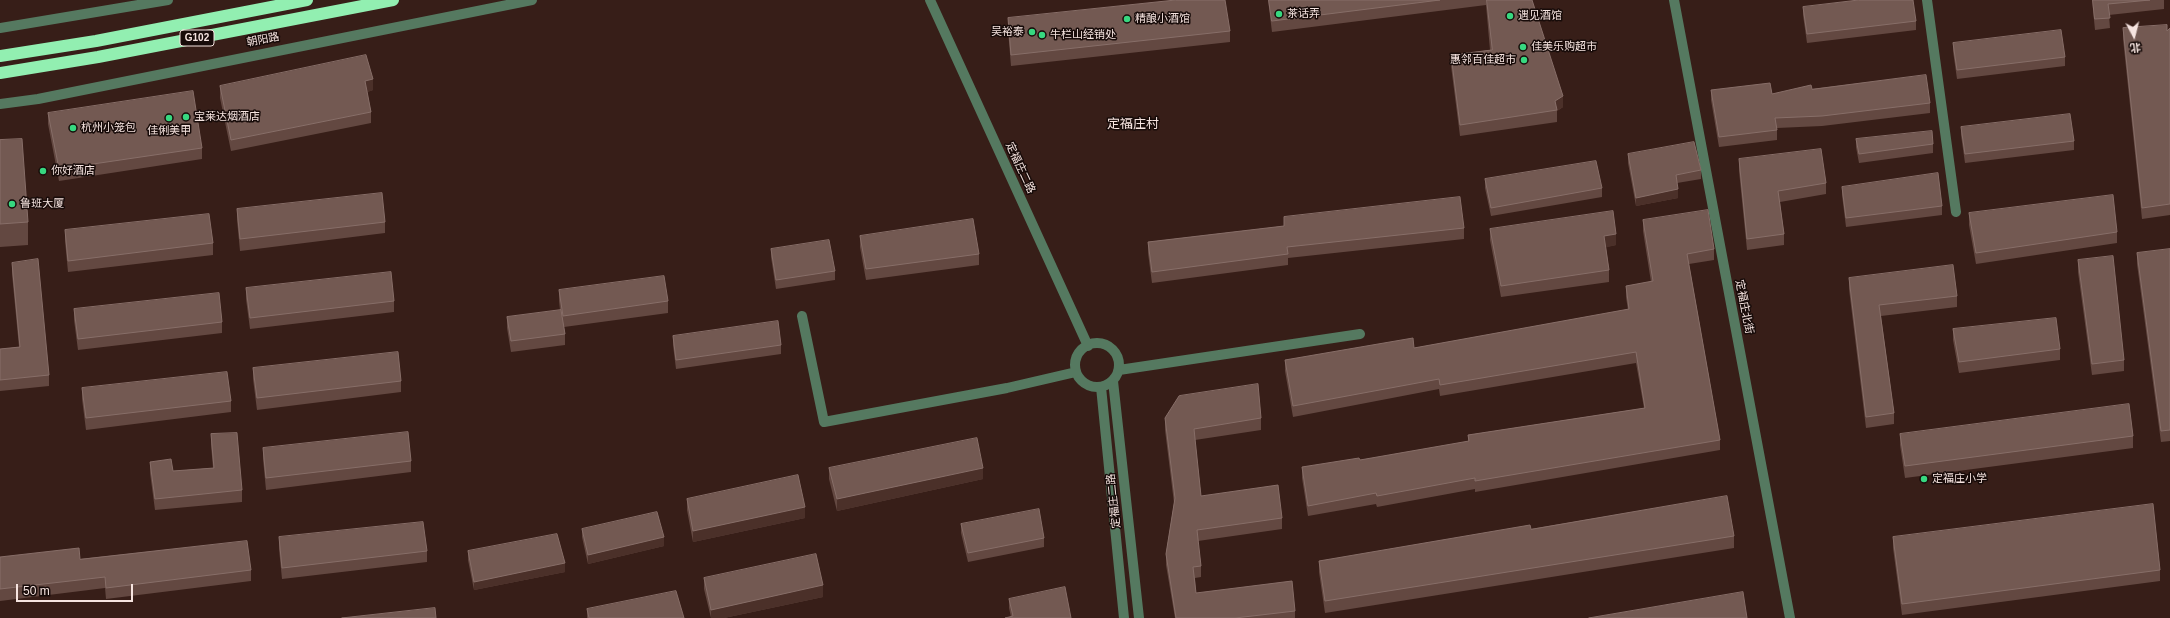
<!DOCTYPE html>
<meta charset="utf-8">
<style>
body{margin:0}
#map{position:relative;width:2170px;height:618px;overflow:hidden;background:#371e18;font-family:Arial,"Noto Sans SC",sans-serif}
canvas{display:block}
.north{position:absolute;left:2114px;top:16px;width:40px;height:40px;-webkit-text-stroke:3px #170b09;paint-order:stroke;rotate:173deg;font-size:11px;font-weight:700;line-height:16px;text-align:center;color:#f6e4e0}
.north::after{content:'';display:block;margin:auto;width:14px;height:18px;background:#f6e4e0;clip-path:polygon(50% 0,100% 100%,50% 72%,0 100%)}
.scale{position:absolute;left:16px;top:584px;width:117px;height:18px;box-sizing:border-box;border:2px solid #f6e4e0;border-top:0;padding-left:5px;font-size:12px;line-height:14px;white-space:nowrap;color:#f6e4e0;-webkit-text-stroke:3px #170b09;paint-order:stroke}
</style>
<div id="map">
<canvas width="2170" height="618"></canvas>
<div class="north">北</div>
<div class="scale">50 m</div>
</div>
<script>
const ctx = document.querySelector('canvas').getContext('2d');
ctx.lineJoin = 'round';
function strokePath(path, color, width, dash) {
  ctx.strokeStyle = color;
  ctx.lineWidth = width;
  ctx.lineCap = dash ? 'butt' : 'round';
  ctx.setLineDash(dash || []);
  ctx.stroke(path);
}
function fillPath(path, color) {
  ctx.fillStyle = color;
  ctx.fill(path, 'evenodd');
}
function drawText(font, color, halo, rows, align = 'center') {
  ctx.font = font + ' Arial,"Noto Sans SC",sans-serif';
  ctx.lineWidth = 3;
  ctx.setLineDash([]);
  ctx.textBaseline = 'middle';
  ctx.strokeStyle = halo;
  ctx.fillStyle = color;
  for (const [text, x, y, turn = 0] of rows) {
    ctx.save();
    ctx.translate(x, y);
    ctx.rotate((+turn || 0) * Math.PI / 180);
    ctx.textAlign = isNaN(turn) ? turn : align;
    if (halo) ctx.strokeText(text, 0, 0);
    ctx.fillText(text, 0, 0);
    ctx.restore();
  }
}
const minor = new Path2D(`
 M 930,0 L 1088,346
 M 1674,0 L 1790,618
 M 1927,0 L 1956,212
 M 0,28 L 168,0
 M 0,104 L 38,99 L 532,0
 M 802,316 L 824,422 L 1007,388 L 1076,372
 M1075 365a22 22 0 1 1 44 0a22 22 0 1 1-44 0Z
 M 1119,370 L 1360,334
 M 1113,381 L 1139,618
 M 1101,387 L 1124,618`);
const highway = new Path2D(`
 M 0,56 L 96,41 L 307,0
 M 0,73 L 98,57 L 393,0`);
const wall = new Path2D(`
 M 1268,0 L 1532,0 L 1563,107 L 1557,111 L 1557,122 L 1460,136 L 1451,66 L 1451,55 L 1490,50 L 1486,5 L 1272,32 Z
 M 2092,0 L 2164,0 L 2164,9 L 2109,15 L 2110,28 L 2095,30 Z
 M 1803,7 L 1916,21 L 1916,30 L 1807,43 L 1803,15 Z
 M 1008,18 L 1230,31 L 1230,42 L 1011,66 L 1008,30 Z
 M 2123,28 L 2167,31 L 2170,28 L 2170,215 L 2142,219 L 2123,39 Z
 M 1953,43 L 2065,57 L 2065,66 L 1957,79 L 1953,51 Z
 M 220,86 L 373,90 L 367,92 L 371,112 L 371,123 L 231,151 L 220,98 Z
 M 1812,89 L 1930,103 L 1930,113 L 1822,126 L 1777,128 L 1777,140 L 1719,147 L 1711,100 L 1711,90 L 1772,94 Z
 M 48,113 L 202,148 L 202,159 L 59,181 L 48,124 Z
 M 1961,127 L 2074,141 L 2074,150 L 1965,163 L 1961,135 Z
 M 1856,139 L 1933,144 L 1933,153 L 1859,163 L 1856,147 Z
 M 0,140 L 28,222 L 28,245 L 0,247 Z
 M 1628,154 L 1701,170 L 1701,179 L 1677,183 L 1678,198 L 1636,206 L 1628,163 Z
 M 1739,159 L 1826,183 L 1826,194 L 1780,202 L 1784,234 L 1784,245 L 1747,250 L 1739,171 Z
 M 1485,179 L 1602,188 L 1602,197 L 1491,216 L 1485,188 Z
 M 1842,187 L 1942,206 L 1942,215 L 1846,227 L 1842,195 Z
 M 237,209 L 385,222 L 385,233 L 240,251 L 237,220 Z
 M 1969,213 L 2117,232 L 2117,243 L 1976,264 L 1969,225 Z
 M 1284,217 L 1464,228 L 1464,239 L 1288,258 L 1288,265 L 1152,283 L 1148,253 L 1148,242 L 1284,226 Z
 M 1643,220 L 1714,249 L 1714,260 L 1689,264 L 1720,440 L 1720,450 L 1475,492 L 1475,489 L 1377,507 L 1376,504 L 1308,516 L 1302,478 L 1302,467 L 1360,460 L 1468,442 L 1468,435 L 1644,408 L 1636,363 L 1440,396 L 1439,389 L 1293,417 L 1285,371 L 1285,360 L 1414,348 L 1628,310 L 1626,297 L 1626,286 L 1651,282 L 1643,231 Z
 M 1490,229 L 1616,245 L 1606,247 L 1609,270 L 1609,282 L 1501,297 L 1490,240 Z
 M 65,230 L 213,243 L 213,255 L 68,272 L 65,241 Z
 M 860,236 L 979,254 L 979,265 L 866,280 L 860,247 Z
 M 771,249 L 835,271 L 835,280 L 776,289 L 771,257 Z
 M 2170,249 L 2170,441 L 2161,442 L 2137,264 L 2137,253 Z
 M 2078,260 L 2124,360 L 2124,371 L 2092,375 L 2078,272 Z
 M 12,263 L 49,375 L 49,386 L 0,391 L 0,349 L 19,347 L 12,274 Z
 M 1849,278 L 1957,296 L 1957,307 L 1881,316 L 1894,413 L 1894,424 L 1866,428 L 1849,289 Z
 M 246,288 L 394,301 L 394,312 L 250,329 L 246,299 Z
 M 559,290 L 668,301 L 668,313 L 564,327 L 565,334 L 565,345 L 511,352 L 507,328 L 507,317 L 560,310 L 559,301 Z
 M 74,309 L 222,322 L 222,333 L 78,350 L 74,320 Z
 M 1953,329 L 2060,349 L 2060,360 L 1959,373 L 1953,340 Z
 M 673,336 L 781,345 L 781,354 L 676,369 L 673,345 Z
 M 253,368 L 401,381 L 401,392 L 257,410 L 253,379 Z
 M 82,388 L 231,401 L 231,412 L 86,430 L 82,399 Z
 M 1165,418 L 1261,418 L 1261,430 L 1195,440 L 1201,496 L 1282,518 L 1282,529 L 1198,541 L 1201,566 L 1201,577 L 1195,578 L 1196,593 L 1295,611 L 1295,618 L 1175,618 L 1166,565 L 1166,554 L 1174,503 L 1165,430 Z
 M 211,434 L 242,490 L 242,502 L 155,510 L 150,473 L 150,462 L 173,471 L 213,468 L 211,445 Z
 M 1900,434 L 2133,436 L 2133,448 L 1905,478 L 1900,445 Z
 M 263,448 L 411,461 L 411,472 L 266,490 L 263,459 Z
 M 829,468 L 983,479 L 837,511 L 829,479 Z
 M 687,499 L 805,518 L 693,542 L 687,510 Z
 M 961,524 L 1044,538 L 1044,547 L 968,562 L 961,533 Z
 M 582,529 L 664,546 L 588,564 L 582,537 Z
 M 1531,529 L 1734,536 L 1734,548 L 1325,613 L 1319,572 L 1319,561 Z
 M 279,537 L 427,551 L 427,562 L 282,579 L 279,549 Z
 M 1893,537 L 2160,570 L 2160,581 L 1902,615 L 1893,548 Z
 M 468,551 L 565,572 L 474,590 L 468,560 Z
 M 0,557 L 80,559 L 251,570 L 251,581 L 106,599 L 105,588 L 0,601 Z
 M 704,578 L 823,597 L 724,618 L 711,618 L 704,589 Z
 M 1009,599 L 1071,618 L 1011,617 L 1009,608 Z
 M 587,609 L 684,618 L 587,618 Z`);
const shadedWall = new Path2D(`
 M 373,79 L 373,90 L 365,93 L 365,81 Z
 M 1563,96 L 1563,107 L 1557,111 L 1555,101 Z
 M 1678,189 L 1678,198 L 1636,206 L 1636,198 Z
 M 1616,234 L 1616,245 L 1604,248 L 1604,236 Z
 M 983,468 L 983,479 L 837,511 L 837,499 Z
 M 805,507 L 805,518 L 693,542 L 693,531 Z
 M 664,537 L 664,546 L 588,564 L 588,555 Z
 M 565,563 L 565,572 L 474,590 L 474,582 Z
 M 823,585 L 823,597 L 724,618 L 711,618 L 711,610 Z`);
const building = new Path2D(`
 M 1176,0 L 1225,0 L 1230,31 L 1011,55 L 1008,18 Z
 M 1269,0 L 1440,0 L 1272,21 Z
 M 1487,0 L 1532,0 L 1563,96 L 1555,101 L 1557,110 L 1460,125 L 1451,55 L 1492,50 Z
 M 1859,0 L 1913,0 L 1916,21 L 1807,34 L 1803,7 Z
 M 2093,0 L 2150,0 L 2108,4 L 2110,18 L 2095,19 Z
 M 2167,25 L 2167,31 L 2170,28 L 2170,204 L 2142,208 L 2123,28 Z
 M 2061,30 L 2065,57 L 1957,70 L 1953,43 Z
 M 366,55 L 373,79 L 365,81 L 371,112 L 231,140 L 220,86 Z
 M 1926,75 L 1930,103 L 1822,116 L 1775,118 L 1777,130 L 1719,137 L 1711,90 L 1770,83 L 1772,94 L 1811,85 L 1812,89 Z
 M 193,91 L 202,148 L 59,169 L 48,113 Z
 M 2070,114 L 2074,141 L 1965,154 L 1961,127 Z
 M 1932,131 L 1933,144 L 1859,154 L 1856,139 Z
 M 22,139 L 28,222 L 0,224 L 0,140 Z
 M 1694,142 L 1701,170 L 1676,175 L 1678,189 L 1636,198 L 1628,154 Z
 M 1821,149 L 1826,183 L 1778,191 L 1784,234 L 1747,239 L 1739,159 Z
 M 1596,161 L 1602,188 L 1491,208 L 1485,179 Z
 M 1938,173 L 1942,206 L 1846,218 L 1842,187 Z
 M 382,193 L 385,222 L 240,239 L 237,209 Z
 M 2113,195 L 2117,232 L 1976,253 L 1969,213 Z
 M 1460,197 L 1464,228 L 1287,247 L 1288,254 L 1152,272 L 1148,242 L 1284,226 L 1284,217 Z
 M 1708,210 L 1714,249 L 1687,254 L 1720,440 L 1475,481 L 1475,478 L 1377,496 L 1376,493 L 1308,506 L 1302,467 L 1359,458 L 1360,460 L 1469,441 L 1468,435 L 1645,408 L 1636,352 L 1440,385 L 1439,379 L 1293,406 L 1285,360 L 1413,338 L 1414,348 L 1629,309 L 1626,286 L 1653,281 L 1643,220 Z
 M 1613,211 L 1616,234 L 1604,236 L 1609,270 L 1501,286 L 1490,229 Z
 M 209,214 L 213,243 L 68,261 L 65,230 Z
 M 973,219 L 979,254 L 866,269 L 860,236 Z
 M 829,240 L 835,271 L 776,280 L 771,249 Z
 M 2170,249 L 2170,430 L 2161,431 L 2137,253 Z
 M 2113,256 L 2124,360 L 2092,364 L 2078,260 Z
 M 38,259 L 49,375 L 0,380 L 0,349 L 20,347 L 12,263 Z
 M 1953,265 L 1957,296 L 1879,305 L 1894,413 L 1866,417 L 1849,278 Z
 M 391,272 L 394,301 L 250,318 L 246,288 Z
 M 664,276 L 668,301 L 563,316 L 559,290 Z
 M 219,293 L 222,322 L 78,339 L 74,309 Z
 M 561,310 L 565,334 L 511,341 L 507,317 Z
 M 2056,318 L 2060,349 L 1959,362 L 1953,329 Z
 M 778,321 L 781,345 L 676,360 L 673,336 Z
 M 398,352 L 401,381 L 257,398 L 253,368 Z
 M 227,372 L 231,401 L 86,418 L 82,388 Z
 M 1258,384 L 1261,418 L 1194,429 L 1201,496 L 1278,485 L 1282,518 L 1197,530 L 1201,566 L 1193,567 L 1196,593 L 1292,581 L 1295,611 L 1235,618 L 1176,618 L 1166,554 L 1175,498 L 1165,418 L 1179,396 Z
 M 2129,404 L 2133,436 L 1905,466 L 1900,434 Z
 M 408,432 L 411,461 L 266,478 L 263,448 Z
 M 237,433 L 242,490 L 155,499 L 150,462 L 171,459 L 173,471 L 214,468 L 211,434 Z
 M 977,438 L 983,468 L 837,499 L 829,468 Z
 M 798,475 L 805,507 L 693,531 L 687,499 Z
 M 1727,496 L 1734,536 L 1325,601 L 1319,561 L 1530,525 L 1531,529 Z
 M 2153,504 L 2160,570 L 1902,604 L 1893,537 Z
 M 1039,509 L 1044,538 L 968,553 L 961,524 Z
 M 657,512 L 664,537 L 588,555 L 582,529 Z
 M 423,522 L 427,551 L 282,568 L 279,537 Z
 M 557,534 L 565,563 L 474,582 L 468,551 Z
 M 247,541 L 251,570 L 106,588 L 105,577 L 0,589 L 0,557 L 79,548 L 80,559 Z
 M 816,554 L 823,585 L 711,610 L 704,578 Z
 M 1065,587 L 1071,618 L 1005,618 L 1013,616 L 1009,599 Z
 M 676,591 L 684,618 L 589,618 L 587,609 Z
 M 1743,592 L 1747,618 L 1589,618 Z
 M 435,608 L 436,618 L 342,618 Z`);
const markers = [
 [1279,14,4,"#37d880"],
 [1510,16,4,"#37d880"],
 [1127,19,4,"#37d880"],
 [1032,32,4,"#37d880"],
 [1042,35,4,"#37d880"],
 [1523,47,4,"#37d880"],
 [1524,60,4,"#37d880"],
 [186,117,4,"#37d880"],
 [169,118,4,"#37d880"],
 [73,128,4,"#37d880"],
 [43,171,4,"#37d880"],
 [12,204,4,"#37d880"],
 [1924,479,4,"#37d880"]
];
const shields = [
 [197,38,34]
];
const shieldNames = [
 ["G102",197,38]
];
const poiNames = [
 ["茶话弄",1287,14],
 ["遇见酒馆",1518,16],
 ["精酿小酒馆",1135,19],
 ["吴裕泰",1024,32,"right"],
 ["牛栏山经销处",1050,35],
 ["佳美乐购超市",1531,47],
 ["惠邻百佳超市",1516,60,"right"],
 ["宝莱达烟酒店",194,117],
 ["杭州小笼包",81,128],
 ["佳俐美甲",169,131,"center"],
 ["你好酒店",51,171],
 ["鲁班大厦",20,204],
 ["定福庄小学",1932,479]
];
const streetNames = [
 ["朝阳路",263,40,-11],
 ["定福庄二路",1020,168,65],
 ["定福庄北街",1744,307,79],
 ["定福庄二路",1114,501,-96]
];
const quarterNames = [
 ["定福庄村",1133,124]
];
strokePath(minor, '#557960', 10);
strokePath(highway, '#92efb1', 12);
fillPath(wall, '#634841');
fillPath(shadedWall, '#4b3029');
fillPath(building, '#735952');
strokePath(building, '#876e68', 1);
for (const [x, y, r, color] of markers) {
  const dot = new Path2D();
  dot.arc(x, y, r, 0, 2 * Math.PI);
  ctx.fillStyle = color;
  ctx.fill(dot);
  strokePath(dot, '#170b09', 1.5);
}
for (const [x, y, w] of shields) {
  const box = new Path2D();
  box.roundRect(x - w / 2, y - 8, w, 16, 3);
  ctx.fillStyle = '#170b09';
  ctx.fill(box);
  strokePath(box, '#f6e4e0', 1);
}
drawText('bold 10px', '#f6e4e0', null, shieldNames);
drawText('11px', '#f6e4e0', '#170b09', poiNames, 'left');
drawText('11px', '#f6e4e0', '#170b09', streetNames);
drawText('13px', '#f6e4e0', '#170b09', quarterNames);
</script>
